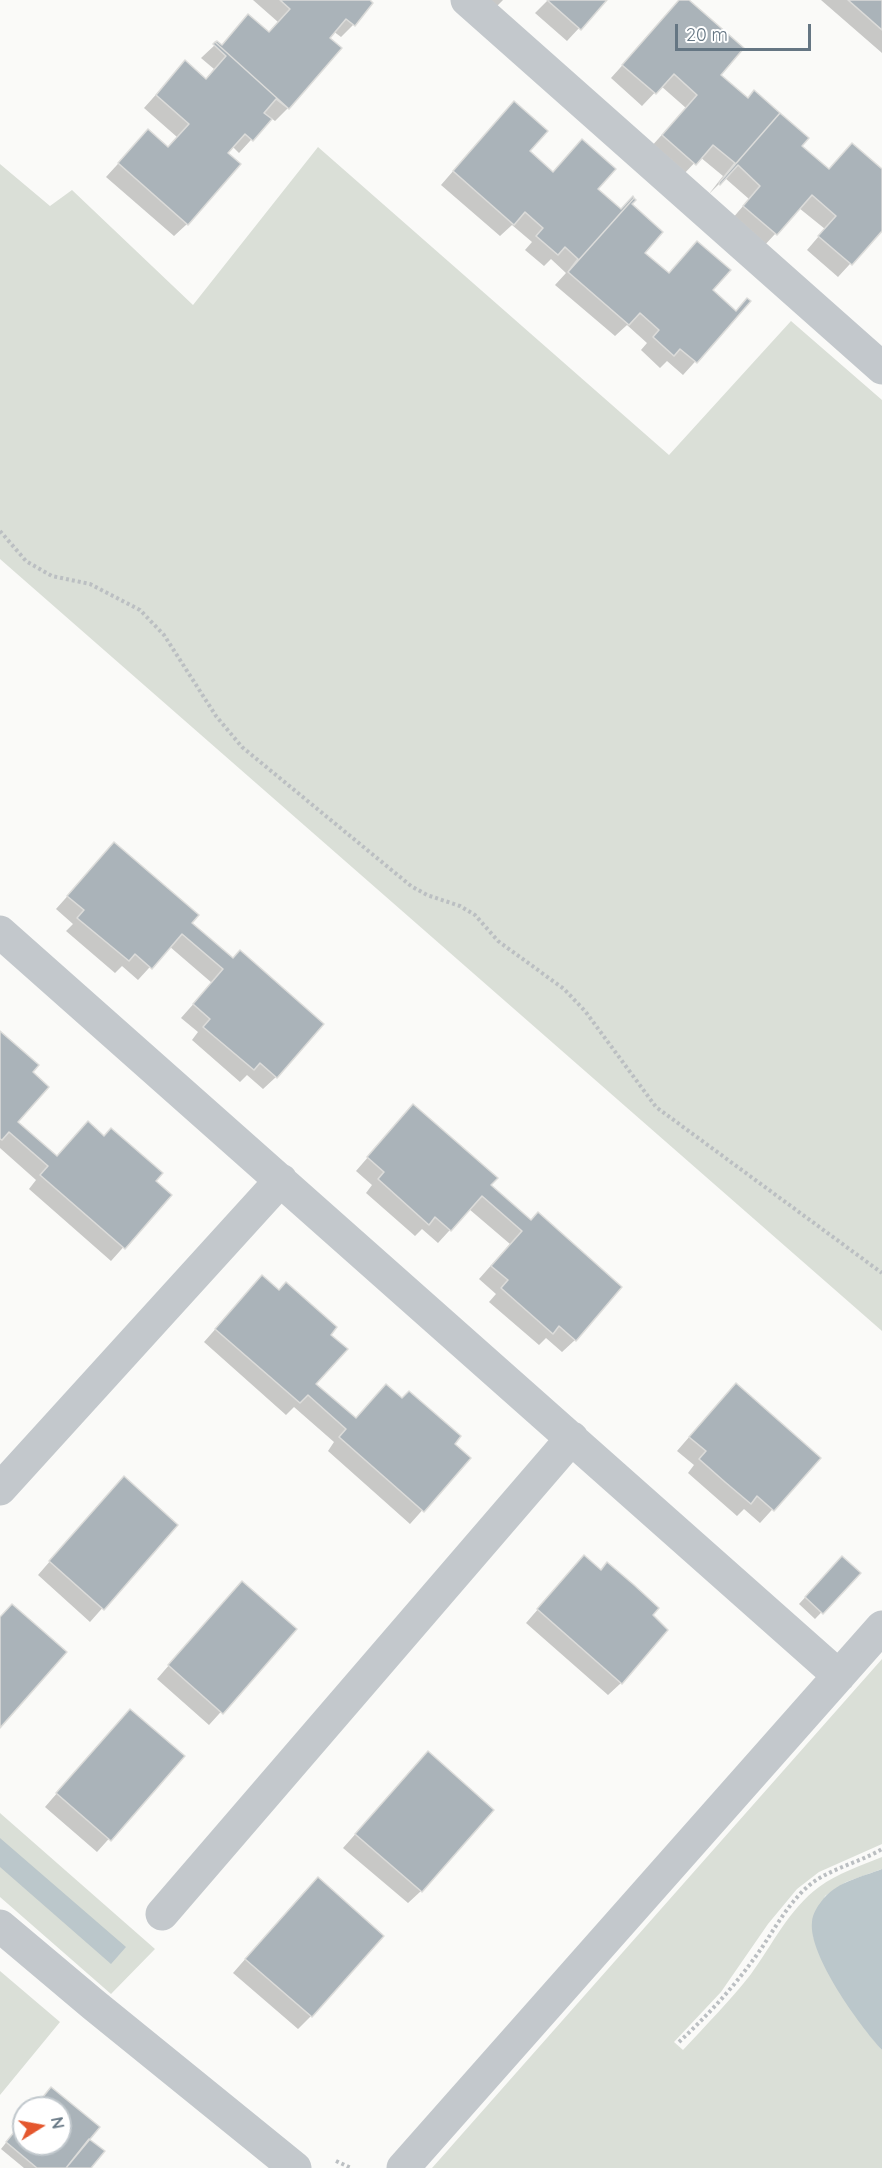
<!DOCTYPE html>
<style>
body{margin:0}
#map{position:relative;width:882px;height:2168px;overflow:hidden;background:#fafaf8;font-family:Quicksand,sans-serif}
canvas{display:block}
.north{position:absolute;left:12px;top:2096px;width:60px;height:60px;box-sizing:border-box;background:#fff;border:2px solid #c1c8cd;border-radius:50%;rotate:79deg;font-size:16px;font-weight:700;line-height:24px;text-align:center;color:#657683}
.north::after{content:'';display:block;margin:auto;width:21px;height:27px;background:#e4572e;clip-path:polygon(50% 0,100% 100%,50% 72%,0 100%)}
.scale{position:absolute;left:675px;top:24px;width:136px;height:27px;box-sizing:border-box;border:3px solid #657683;border-top:0;padding-left:8px;font-size:18px;line-height:21px;white-space:nowrap;color:#657683;-webkit-text-stroke:4px #fff;paint-order:stroke}
</style>
<div id="map">
<canvas width="882" height="2168"></canvas>
<div class="north">N</div>
<div class="scale">20 m</div>
</div>
<script>
const ctx = document.querySelector('canvas').getContext('2d');
ctx.lineJoin = 'round';
function fillPath(path, color) {
  ctx.fillStyle = color;
  ctx.fill(path, 'evenodd');
}
function strokePath(path, color, width, dash) {
  ctx.strokeStyle = color;
  ctx.lineWidth = width;
  ctx.lineCap = dash ? 'butt' : 'round';
  ctx.setLineDash(dash || []);
  ctx.stroke(path);
}
const green = new Path2D(`
 M 318,147 L 669,455 L 791,321 L 882,400 L 882,1331 L 0,559 L 0,164 L 50,206 L 72,190 L 193,305 Z
 M 882,1659 L 882,1844 L 819,1872 L 797,1889 L 768,1924 L 721,1992 L 674,2042 L 683,2050 C 706,2025 730,2001 751,1974 C 773,1944 789,1909 819,1887 C 838,1873 860,1866 882,1857 L 882,1869 L 846,1882 L 825,1896 L 813,1936 C 832,1978 852,2015 882,2050 L 882,2168 L 432,2168 Z
 M 0,1813 L 155,1949 L 111,1994 L 0,1897 Z
 M 0,1971 L 60,2022 L 0,2095 Z`);
const water = new Path2D(`
 M 0,1838 L 126,1947 L 111,1964 L 0,1867 Z
 M 882,1869 L 882,2050 C 860,2026 808,1955 812,1922 C 812,1914 819,1904 824,1898 C 839,1881 862,1877 882,1869 Z`);
const shadow = new Path2D(`
 M 253,0 L 368,0 L 353,25 L 341,37 L 333,31 L 288,108 L 275,121 L 271,118 L 239,153 L 232,146 L 226,153 L 187,224 L 174,236 L 106,177 L 148,131 L 167,148 L 177,137 L 144,108 L 185,62 L 205,80 L 214,69 L 201,58 L 217,43 L 221,46 L 248,16 L 268,33 L 278,22 Z
 M 481,0 L 503,0 L 493,10 Z
 M 548,0 L 605,0 L 567,41 L 535,13 Z
 M 681,0 L 687,0 L 719,75 L 828,171 L 882,171 L 882,229 L 838,277 L 807,250 L 825,229 L 799,208 L 763,247 L 732,219 L 749,199 L 725,178 L 709,194 L 723,176 L 700,157 L 682,176 L 650,148 L 686,108 L 661,86 L 642,106 L 611,78 Z
 M 821,0 L 882,0 L 882,53 Z
 M 501,116 L 528,151 L 552,174 L 596,189 L 620,211 L 630,205 L 643,253 L 668,275 L 697,243 L 711,290 L 736,312 L 749,302 L 683,375 L 667,361 L 660,368 L 641,350 L 647,343 L 627,325 L 615,336 L 555,285 L 566,273 L 551,259 L 544,266 L 525,250 L 532,242 L 512,225 L 500,236 L 441,185 Z
 M 114,844 L 190,923 L 232,960 L 276,1077 L 263,1089 L 247,1075 L 240,1082 L 192,1040 L 198,1032 L 181,1018 L 212,983 L 169,946 L 138,980 L 122,966 L 115,973 L 66,931 L 73,924 L 56,909 Z
 M 0,1033 L 31,1072 L 16,1122 L 56,1157 L 104,1138 L 170,1195 L 111,1261 L 29,1189 L 36,1180 L 0,1148 Z
 M 401,1119 L 489,1186 L 531,1222 L 575,1340 L 562,1352 L 546,1338 L 539,1345 L 489,1302 L 496,1294 L 479,1279 L 510,1244 L 469,1209 L 438,1243 L 422,1229 L 415,1236 L 366,1193 L 372,1185 L 356,1171 Z
 M 250,1290 L 329,1335 L 314,1385 L 355,1420 L 469,1458 L 410,1524 L 328,1451 L 334,1442 L 294,1407 L 286,1415 L 204,1342 Z
 M 723,1398 L 819,1458 L 760,1523 L 744,1509 L 737,1516 L 688,1473 L 694,1465 L 677,1451 Z
 M 111,1491 L 176,1525 L 90,1622 L 38,1575 Z
 M 836,1564 L 859,1573 L 815,1619 L 799,1604 Z
 M 572,1570 L 651,1615 L 621,1683 L 608,1695 L 526,1623 Z
 M 229,1596 L 295,1630 L 209,1725 L 157,1679 Z
 M 117,1724 L 183,1756 L 97,1852 L 45,1807 Z
 M 416,1766 L 421,1891 L 408,1903 L 343,1848 Z
 M 305,1891 L 311,2016 L 298,2029 L 233,1973 Z
 M 51,2089 L 87,2139 L 89,2168 L 24,2168 L 1,2149 L 24,2120 L 24,2144 L 60,2144 L 60,2108 L 34,2108 Z`);
const building = new Path2D(`
 M 280,0 L 370,0 L 373,3 L 355,26 L 346,19 L 330,38 L 342,48 L 289,109 L 215,42 L 217,41 L 222,45 L 248,14 L 269,32 L 290,9 Z
 M 547,0 L 607,0 L 581,30 Z
 M 679,0 L 689,0 L 744,48 L 721,75 L 748,98 L 754,90 L 780,113 L 719,183 L 735,163 L 713,145 L 696,165 L 662,135 L 697,95 L 674,74 L 656,94 L 622,65 Z
 M 848,0 L 882,0 L 882,30 Z
 M 215,42 L 289,109 L 276,99 L 264,113 L 272,119 L 253,141 L 245,134 L 228,153 L 241,164 L 188,225 L 118,163 L 148,129 L 168,147 L 189,124 L 156,95 L 185,60 L 206,79 L 226,56 L 213,44 Z
 M 514,101 L 548,131 L 530,151 L 553,172 L 582,139 L 616,169 L 598,189 L 621,209 L 633,196 L 634,198 L 568,272 L 578,259 L 565,247 L 558,255 L 536,236 L 543,228 L 525,212 L 514,225 L 453,171 Z
 M 780,113 L 809,138 L 802,146 L 829,169 L 852,143 L 882,169 L 882,231 L 852,265 L 818,236 L 836,216 L 812,195 L 777,235 L 743,206 L 760,186 L 738,165 L 720,185 L 719,183 Z
 M 634,198 L 636,200 L 632,204 L 663,232 L 645,253 L 669,273 L 697,241 L 731,270 L 713,290 L 736,311 L 747,298 L 751,301 L 697,363 L 680,349 L 674,356 L 653,337 L 659,330 L 640,313 L 629,325 L 568,272 Z
 M 114,842 L 199,915 L 192,923 L 233,958 L 240,950 L 324,1024 L 277,1078 L 260,1063 L 254,1070 L 203,1027 L 210,1019 L 193,1004 L 223,969 L 182,934 L 152,969 L 135,954 L 129,961 L 77,918 L 84,910 L 67,896 Z
 M 0,1031 L 39,1065 L 33,1072 L 49,1087 L 18,1122 L 57,1156 L 88,1121 L 104,1136 L 111,1128 L 163,1173 L 156,1181 L 172,1195 L 125,1249 L 40,1175 L 48,1166 L 9,1132 L 2,1140 L 0,1139 Z
 M 413,1104 L 498,1178 L 491,1185 L 531,1220 L 538,1212 L 622,1287 L 576,1341 L 559,1326 L 553,1334 L 501,1288 L 508,1280 L 491,1266 L 522,1231 L 482,1196 L 451,1231 L 435,1217 L 429,1225 L 378,1179 L 384,1172 L 367,1157 Z
 M 262,1275 L 279,1290 L 286,1282 L 337,1327 L 331,1335 L 348,1349 L 316,1384 L 356,1418 L 386,1384 L 402,1398 L 409,1391 L 461,1436 L 455,1444 L 471,1458 L 424,1512 L 339,1437 L 346,1429 L 308,1395 L 300,1403 L 215,1329 Z
 M 736,1383 L 821,1458 L 774,1511 L 757,1496 L 751,1504 L 725,1482 L 699,1459 L 706,1451 L 689,1437 Z
 M 124,1476 L 178,1525 L 104,1610 L 49,1561 Z
 M 584,1555 L 601,1570 L 607,1562 L 634,1585 L 659,1608 L 653,1615 L 668,1630 L 622,1684 L 537,1609 Z
 M 842,1556 L 861,1573 L 823,1614 L 805,1597 Z
 M 242,1581 L 297,1629 L 223,1714 L 168,1665 Z
 M 12,1604 L 67,1652 L 0,1728 L 0,1617 Z
 M 130,1709 L 185,1756 L 111,1841 L 56,1793 Z
 M 428,1751 L 494,1810 L 422,1892 L 355,1834 Z
 M 318,1877 L 384,1936 L 312,2017 L 245,1959 Z
 M 51,2087 L 100,2127 L 66,2168 L 37,2168 L 6,2142 L 24,2120 L 24,2144 L 60,2144 L 60,2108 L 34,2108 Z
 M 89,2139 L 105,2151 L 91,2168 L 66,2168 Z`);
const path = new Path2D(`
 M 0,531 L 26,561 L 52,576 L 90,584 L 140,610 L 164,635 L 216,716 L 242,747 L 411,886 L 427,895 L 460,906 L 475,915 L 498,941 L 564,989 L 585,1011 L 656,1107 L 882,1273
 M 679,2042 C 707,2016 733,1988 756,1956 C 772,1934 784,1909 805,1889 C 826,1869 857,1864 882,1849
 M 336,2161 L 351,2168`);
const minor = new Path2D(`
 M 467,0 L 882,368
 M 0,932 L 839,1676
 M 0,1489 L 281,1180
 M 162,1914 L 572,1438
 M 0,1926 L 94,2005 L 295,2168
 M 403,2168 L 882,1627`);
fillPath(green, '#dadfd7');
fillPath(water, '#bbc7cb');
fillPath(shadow, '#0003');
fillPath(building, '#aab3b9');
strokePath(building, '#dcdcda', 1.5);
strokePath(path, '#bbbfc2', 4, [3, 3]);
strokePath(minor, '#c3c8cc', 33);
</script>
